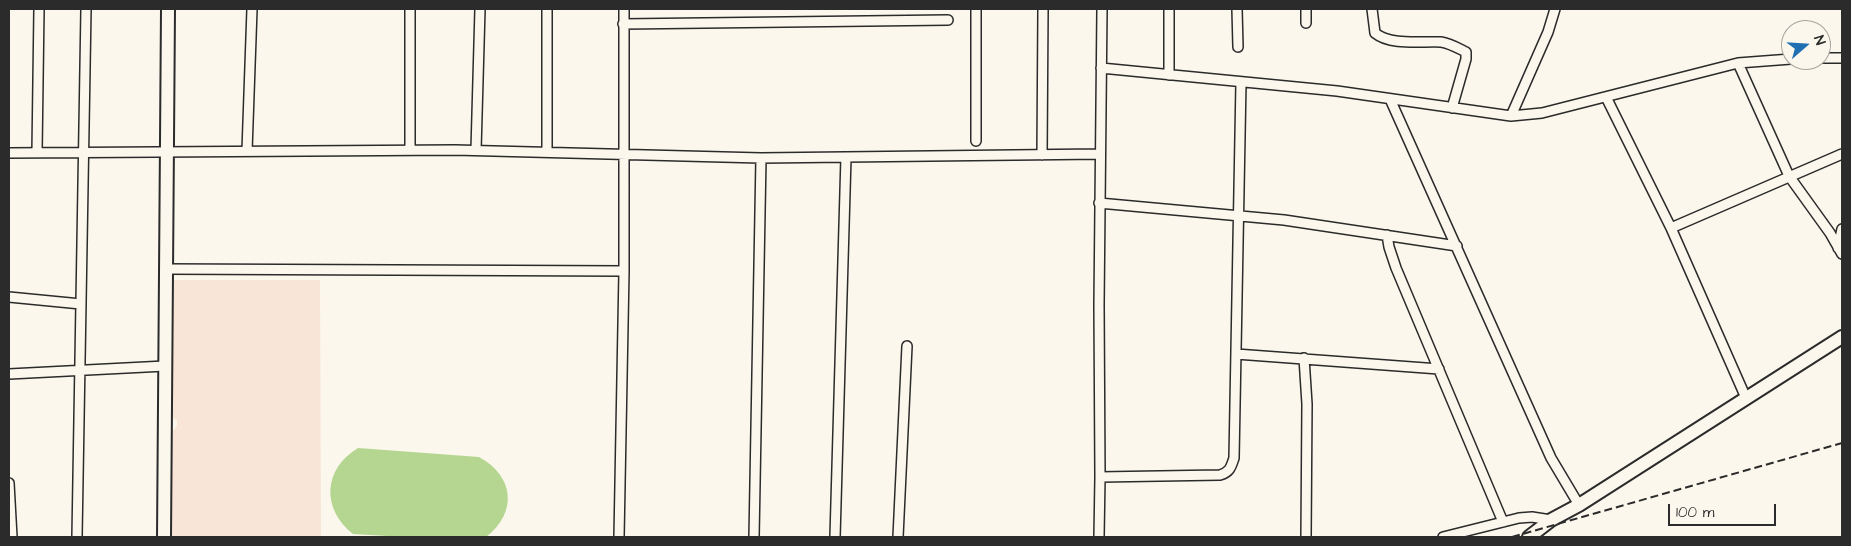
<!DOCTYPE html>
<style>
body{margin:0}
#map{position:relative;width:1851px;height:546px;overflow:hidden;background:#fbf7ec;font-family:"Architects Daughter",sans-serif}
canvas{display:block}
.frame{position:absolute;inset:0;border:10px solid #2b2b2b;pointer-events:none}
.north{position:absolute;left:1781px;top:20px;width:50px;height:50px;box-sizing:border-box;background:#fbf7ec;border:1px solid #a8a59f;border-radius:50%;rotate:71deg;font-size:14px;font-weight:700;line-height:20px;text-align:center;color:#2b2b2b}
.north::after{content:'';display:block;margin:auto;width:18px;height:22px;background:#1f6fb2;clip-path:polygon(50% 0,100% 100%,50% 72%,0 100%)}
.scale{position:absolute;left:1668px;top:504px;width:108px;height:22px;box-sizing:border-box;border:2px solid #2b2b2b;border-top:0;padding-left:6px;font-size:15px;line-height:18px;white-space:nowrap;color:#2b2b2b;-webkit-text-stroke:4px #fbf7ec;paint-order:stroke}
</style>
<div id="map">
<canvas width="1851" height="546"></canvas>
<div class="frame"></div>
<div class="north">N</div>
<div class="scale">100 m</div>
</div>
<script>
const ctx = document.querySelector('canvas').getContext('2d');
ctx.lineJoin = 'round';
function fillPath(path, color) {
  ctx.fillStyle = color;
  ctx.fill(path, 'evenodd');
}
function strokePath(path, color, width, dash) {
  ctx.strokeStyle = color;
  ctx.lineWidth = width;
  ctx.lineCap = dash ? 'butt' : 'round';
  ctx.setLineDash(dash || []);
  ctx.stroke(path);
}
const built = new Path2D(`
 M 170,280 L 320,280 L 321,537 L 172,537 L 171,433 L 177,426 L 177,421 L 170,415 Z`);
const green = new Path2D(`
 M 358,448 L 479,457 C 514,476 518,512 486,537 L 404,537 L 353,534 C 321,509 323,469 358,448 Z`);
const minor = new Path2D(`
 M 547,9 L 547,152
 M 976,9 L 976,141
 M 1237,9 L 1238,47
 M 1372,9 L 1375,33 C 1391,46 1421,41 1441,42 C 1449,43 1458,48 1466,52 L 1466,59 L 1452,108
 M 1306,23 L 1306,9
 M 623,24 L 948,20
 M 1821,58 L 1842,58
 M 1738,63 L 1789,176 L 1830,233 L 1842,254
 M 1101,68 L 1337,91 L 1511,116 L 1542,113 L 1738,63 L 1791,59
 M 1169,75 L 1169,9
 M 1606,97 L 1671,228 L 1746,398
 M 1390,99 L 1551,458 L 1579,505
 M 1511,116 L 1548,32 L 1555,9
 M 410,150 L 410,9
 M 476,150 L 480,9
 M 247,151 L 252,9
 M 37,152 L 39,9
 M 9,153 L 455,150 L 761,158 L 1099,154
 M 1042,155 L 1043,9
 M 1099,203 L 1284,220 L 1457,246
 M 1671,228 L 1842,154
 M 1387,235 L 1389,247 L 1396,268 L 1503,522
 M 1838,248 L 1842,229
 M 165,269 L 624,271
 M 9,297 L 81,304
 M 1236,354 L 1439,369
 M 1304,358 L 1307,404 L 1306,537
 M 9,374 L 165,366
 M 1100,477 L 1220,475 C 1230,472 1231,467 1234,458 L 1241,82
 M 9,483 L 12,537
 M 77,537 L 86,9
 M 619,537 L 624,271 L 624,9
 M 754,537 L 761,158
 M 835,537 L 846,157
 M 898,537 L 907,346
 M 1099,537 L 1100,477 L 1099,305 L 1102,9
 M 1443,537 L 1519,518 L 1532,517 L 1551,520`);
const secondary = new Path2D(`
 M 164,537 L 168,9
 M 1529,537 L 1551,520 L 1579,505 L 1842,337`);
const rail = new Path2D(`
 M 1512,537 L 1842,443`);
fillPath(built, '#f8e5d7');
fillPath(green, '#b4d690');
strokePath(minor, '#2b2b2b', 12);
strokePath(secondary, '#2b2b2b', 16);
strokePath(minor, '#fbf7ec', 9);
strokePath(secondary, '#fbf7ec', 12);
strokePath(rail, '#2b2b2b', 2, [8, 4]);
</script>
